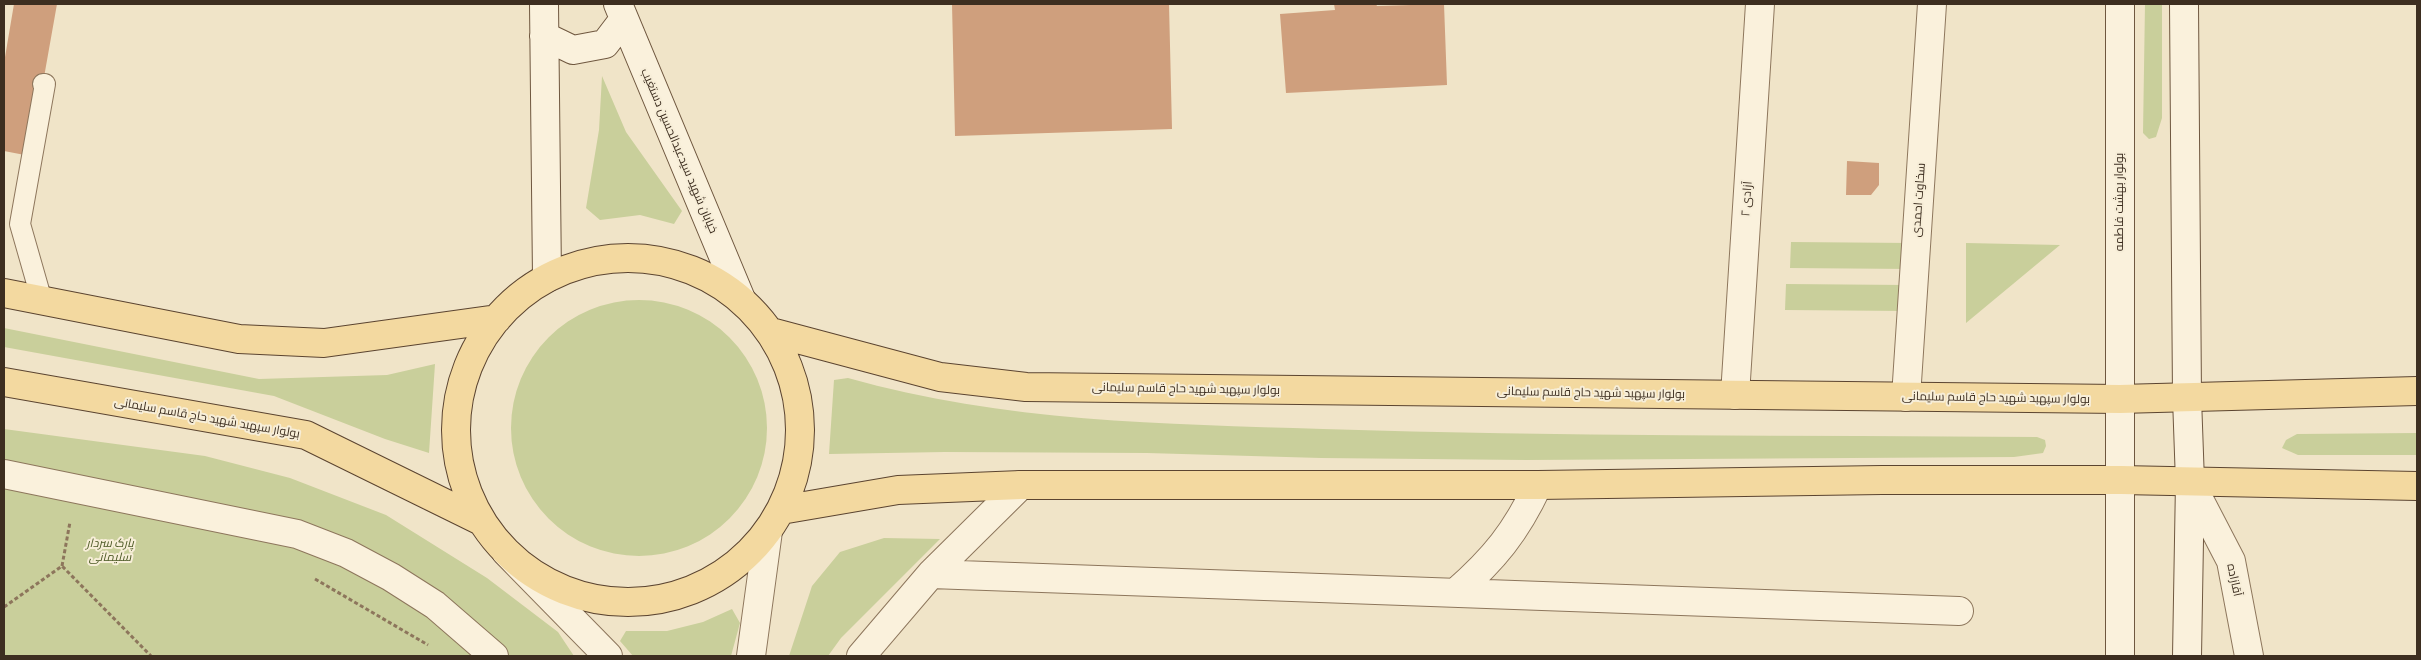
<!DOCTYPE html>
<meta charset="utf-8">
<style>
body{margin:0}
#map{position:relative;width:2421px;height:660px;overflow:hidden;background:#f0e4c8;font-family:"IBM Plex Serif",serif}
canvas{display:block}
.frame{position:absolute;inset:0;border:5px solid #3d2e20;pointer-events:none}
</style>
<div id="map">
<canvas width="2421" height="660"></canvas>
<div class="frame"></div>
</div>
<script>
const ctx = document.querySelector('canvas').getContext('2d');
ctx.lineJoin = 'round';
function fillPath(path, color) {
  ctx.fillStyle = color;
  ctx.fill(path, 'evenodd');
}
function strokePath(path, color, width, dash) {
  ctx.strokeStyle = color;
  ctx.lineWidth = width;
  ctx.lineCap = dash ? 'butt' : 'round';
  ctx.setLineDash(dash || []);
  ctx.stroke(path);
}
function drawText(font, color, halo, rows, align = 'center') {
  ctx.font = font + ' "IBM Plex Serif",Cairo,serif';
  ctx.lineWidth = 4;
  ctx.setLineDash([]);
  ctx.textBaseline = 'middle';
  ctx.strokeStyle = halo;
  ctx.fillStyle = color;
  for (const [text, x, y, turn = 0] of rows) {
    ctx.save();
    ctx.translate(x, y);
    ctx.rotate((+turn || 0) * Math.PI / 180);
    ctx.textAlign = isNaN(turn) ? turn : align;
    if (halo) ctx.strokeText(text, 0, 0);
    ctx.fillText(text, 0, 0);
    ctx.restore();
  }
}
const green = new Path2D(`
 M 2145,4 L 2162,4 L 2162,118 L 2156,137 L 2149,139 L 2143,133 Z
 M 602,76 L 626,132 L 682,211 L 674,224 L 640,215 L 600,220 L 586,208 L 599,130 Z
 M 1791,242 L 1911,243 L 1910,269 L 1790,268 Z
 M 1966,243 L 2060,245 L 1966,323 Z
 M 1786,284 L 1906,285 L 1906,311 L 1785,310 Z
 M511 428a128 128 0 1 1 256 0a128 128 0 1 1-256 0Z
 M 4,328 L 259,379 L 387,375 L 435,364 L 429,453 L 385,439 L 274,396 L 4,347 Z
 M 848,378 C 1002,422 1165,424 1323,429 C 1561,437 1799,435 2037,437 L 2045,440 L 2046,446 L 2043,453 L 2014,457 L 1526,460 L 1321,458 L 1147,453 L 945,452 L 829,454 L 834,380 Z
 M 4,429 L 205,456 L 290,478 L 386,515 L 487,578 L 558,632 L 574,656 L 4,656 Z
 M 2417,433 L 2417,455 L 2298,455 L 2282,448 L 2286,440 L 2297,434 Z
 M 884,538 L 940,539 L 841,638 L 828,656 L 789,656 L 812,586 L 840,552 Z
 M 732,609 L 740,623 L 731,656 L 633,656 L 620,641 L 626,631 L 667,631 L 703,622 Z`);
const building = new Path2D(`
 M 14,4 L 57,4 L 30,156 L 4,151 L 4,63 Z
 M 952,4 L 1169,4 L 1172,129 L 955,136 Z
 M 1334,4 L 1376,4 L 1377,6 L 1444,4 L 1447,85 L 1286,93 L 1280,14 L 1335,10 Z
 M 1847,161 L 1879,163 L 1879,185 L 1871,195 L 1846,195 Z`);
const path = new Path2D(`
 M 62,566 L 70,522
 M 315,579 L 428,645
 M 4,607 L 62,566 L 151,656`);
const service = new Path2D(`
 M 42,301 L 20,224 L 45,84 L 43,84`);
const minor = new Path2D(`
 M 1735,395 L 1760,4
 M 1906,397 L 1932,4
 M 4,474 L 297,534 L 346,553 L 391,577 L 435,605 L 494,656`);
const tertiary = new Path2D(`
 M 2190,482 L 2231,561 L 2249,656
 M 506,552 L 608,656
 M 931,574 L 1959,611
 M 1455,593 C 1494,559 1516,532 1538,485
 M 751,656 L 768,531
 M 861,656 L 931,574 L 1021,485`);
const secondary = new Path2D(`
 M 544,4 L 547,278
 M 618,4 L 741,299
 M 2184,4 L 2187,398 L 2190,482 L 2187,656
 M 544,36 L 573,50 L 605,44 L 624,19
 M 2120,656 L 2120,4`);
const primary = new Path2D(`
 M456 430a172 172 0 1 1 344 0a172 172 0 1 1-344 0Z
 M 4,293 L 239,339 L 324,343 L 497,319
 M 771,332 L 940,377 L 1026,387 L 2120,399 L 2417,391
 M 4,382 L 306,435 L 481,521
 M 781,510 L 898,490 L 1021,485 L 1538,485 L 1882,480 L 2121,480 L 2417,486`);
const streetNames = [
 ["خیابان شهید سیدعبدالحسین دستغیب",679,151,67],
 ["آزادی ۲",1747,199,-86],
 ["سخاوت احمدی",1919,200,-86],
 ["بولوار بهشت فاطمه",2120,202,-90],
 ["بولوار سپهبد شهید حاج قاسم سلیمانی",1186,389,1],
 ["بولوار سپهبد شهید حاج قاسم سلیمانی",1591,393,1],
 ["بولوار سپهبد شهید حاج قاسم سلیمانی",1996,398,1],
 ["بولوار سپهبد شهید حاج قاسم سلیمانی",207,418,10],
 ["آقازاده",2234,580,78]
];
const parkNames = [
 ["پارک سردار",110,544],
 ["سلیمانی",110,558]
];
fillPath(green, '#c9cf9b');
fillPath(building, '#cf9f7d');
strokePath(service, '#8d765c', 22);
strokePath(minor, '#8d765c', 30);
strokePath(tertiary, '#8d765c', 30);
strokePath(secondary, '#6f573f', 30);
strokePath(primary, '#5b4430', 30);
strokePath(path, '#8d765c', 3, [4, 2.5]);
strokePath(service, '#faf1dc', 20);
strokePath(minor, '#faf1dc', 28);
strokePath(tertiary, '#faf1dc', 28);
strokePath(secondary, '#faf1dc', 28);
strokePath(primary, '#f3d9a0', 28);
drawText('12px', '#3d2e20', '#f7eed8', streetNames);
drawText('italic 12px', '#4d5a26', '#f7eed8', parkNames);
</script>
